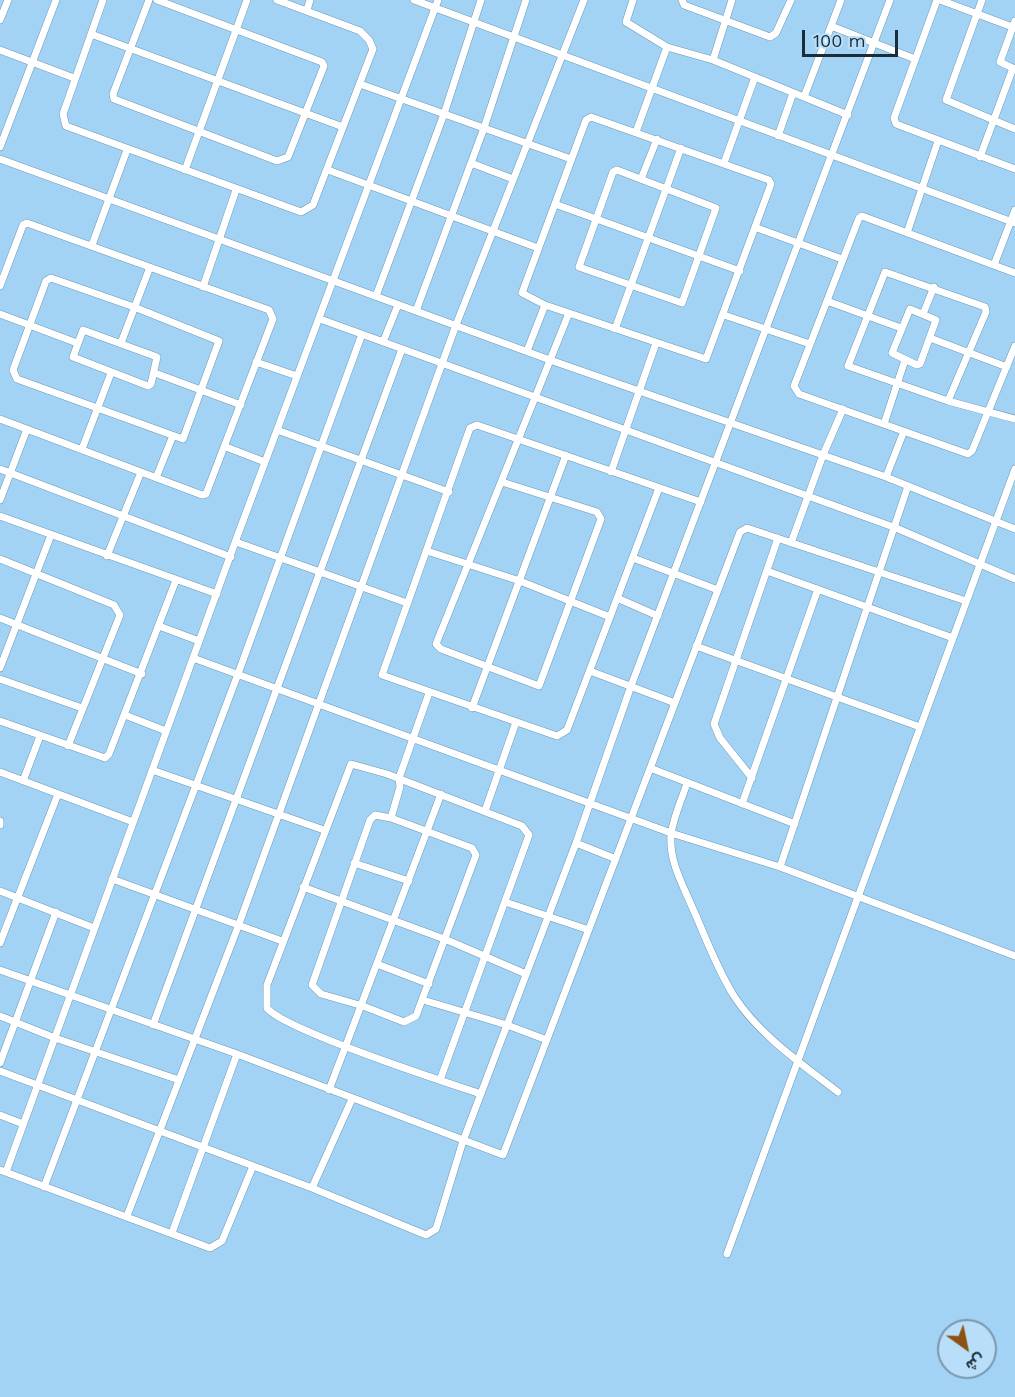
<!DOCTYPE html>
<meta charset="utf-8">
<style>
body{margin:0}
#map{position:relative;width:1015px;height:1397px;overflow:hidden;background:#a2d2f4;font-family:"Work Sans",Vazirmatn,sans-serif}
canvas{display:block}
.north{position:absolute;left:937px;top:1319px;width:60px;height:60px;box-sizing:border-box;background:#b8def9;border:2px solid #7997ad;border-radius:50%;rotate:147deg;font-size:16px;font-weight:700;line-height:24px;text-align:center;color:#1a2d3a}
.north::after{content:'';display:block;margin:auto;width:21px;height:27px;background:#8e5114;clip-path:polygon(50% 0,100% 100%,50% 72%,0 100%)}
.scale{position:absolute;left:802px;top:30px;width:96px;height:27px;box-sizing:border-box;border:3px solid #1a2d3a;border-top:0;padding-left:8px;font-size:18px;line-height:21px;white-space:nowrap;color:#1a2d3a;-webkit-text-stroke:4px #b8def9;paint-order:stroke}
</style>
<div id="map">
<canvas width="1015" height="1397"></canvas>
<div class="north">ش</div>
<div class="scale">100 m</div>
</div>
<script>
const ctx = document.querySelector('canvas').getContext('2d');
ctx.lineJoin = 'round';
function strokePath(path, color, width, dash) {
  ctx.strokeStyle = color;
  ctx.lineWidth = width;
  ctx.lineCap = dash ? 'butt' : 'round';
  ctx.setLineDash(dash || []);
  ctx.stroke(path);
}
const minor = new Path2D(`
 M 103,0 L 63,114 L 66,126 L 301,212 L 313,205 L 373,49 L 369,40 L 360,31 L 277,0
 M 149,0 L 113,94 L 114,99 L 277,161 L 288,157 L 324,66 L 322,62 L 157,0
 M 414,0 L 1015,223
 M 633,0 L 626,22 L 667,47 L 713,60 L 848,115
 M 682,0 L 684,5 L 770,37 L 776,33 L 791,0
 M 937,0 L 894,118 L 896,124 L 1015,169
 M 940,0 L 1015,28
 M 982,0 L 946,100 L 1015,129
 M 307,10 L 310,0
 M 0,20 L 8,0
 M 1015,21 L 1000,62 L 1015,69
 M 831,26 L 915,59
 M 91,34 L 343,127
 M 0,50 L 74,78
 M 713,60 L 732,0
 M 360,84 L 571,159
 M 804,97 L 841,0
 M 591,117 L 769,180 L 771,184 L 706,359 L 545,305 L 522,293 L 586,120 Z
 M 636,132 L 667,47
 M 778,136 L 793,93
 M 0,147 L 56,0
 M 980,157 L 1013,68
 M 0,159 L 550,360 L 886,477 L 1015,529
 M 471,163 L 513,179
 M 724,163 L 755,77
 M 185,170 L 247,0
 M 328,170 L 538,248
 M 617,170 L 716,208 L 682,303 L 579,267 L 613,172 Z
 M 641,179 L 657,139
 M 555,204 L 740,271
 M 757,228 L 842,259
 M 907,233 L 938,141
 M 92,245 L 127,150
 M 994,265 L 1015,210
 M 1015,273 L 862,216 L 859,218 L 794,386 L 799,394 L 968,454 L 972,451 L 1015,346
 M 51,278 L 134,307 L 219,341 L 183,439 L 17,379 L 13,370 L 46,281 Z
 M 0,286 L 23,225 L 27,223 L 269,310 L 273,319 L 206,494 L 202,495 L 0,419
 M 203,287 L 236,190
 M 376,296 L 444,114 L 481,0
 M 827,301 L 901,328
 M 910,309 L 936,320 L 920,364 L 917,365 L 892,353 Z
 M 416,311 L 484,128 L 526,0
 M 0,314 L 77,343
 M 923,314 L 934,287
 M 724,315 L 810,344
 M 320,319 L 896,528 L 1015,579
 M 615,329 L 681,148
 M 83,330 L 157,357 L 151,384 L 148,386 L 73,357 Z
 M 930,338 L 1007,367
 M 383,342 L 398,305
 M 121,343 L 150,267
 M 527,351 L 545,305
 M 256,362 L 297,376
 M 155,373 L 241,405
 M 948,401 L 986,312 L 985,307 L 885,272 L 848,366 L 948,401 L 1015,419
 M 884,424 L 905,360
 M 277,430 L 449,492
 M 226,447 L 265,462
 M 82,449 L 111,373
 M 0,469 L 231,557
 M 611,472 L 656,343
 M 886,477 L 904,431
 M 156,478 L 172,438
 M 502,482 L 597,512 L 601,519 L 539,686 L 441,649 L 436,644 L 569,313
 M 659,488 L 567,730 L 557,736 L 382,675 L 470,428 L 477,425 L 701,502
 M 0,500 L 27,429
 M 0,516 L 217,594
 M 236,542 L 407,603
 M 791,543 L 823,455 L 843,409
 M 427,551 L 520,581 L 610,617
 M 107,556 L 141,472
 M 633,558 L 718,590
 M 0,559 L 114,605 L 120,615 L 68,746
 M 767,571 L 953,638
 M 617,598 L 658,616
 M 0,618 L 142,674
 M 159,626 L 199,641
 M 696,646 L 920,727
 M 193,658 L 671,833 L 780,867 L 1015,956
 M 0,668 L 51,535
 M 590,671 L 675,703
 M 0,679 L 82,708
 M 472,708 L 566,455
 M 125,715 L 166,731
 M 0,721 L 105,758 L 109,754 L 176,580
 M 650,768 L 795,824
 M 152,770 L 324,830
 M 0,772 L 133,822
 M 752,778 L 720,738 L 714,724 L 778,538
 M 23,781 L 40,736
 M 687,783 C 682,799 673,818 671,835 C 669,862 683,885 693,909 C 706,938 717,969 734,996 C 759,1035 802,1064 838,1092
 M 742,804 L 818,589
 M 485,811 L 516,722
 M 375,815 L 391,818 L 472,848 L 476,855 L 416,1016 L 404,1022 L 363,1006 L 321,994 L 312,985 L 370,820 Z
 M 391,818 L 400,787 L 399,778 L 429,693
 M 0,821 L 0,825
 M 576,843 L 616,859
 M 354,863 L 409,881
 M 780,867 L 908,486
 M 112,879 L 282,941
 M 303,887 L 447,940 L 526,974
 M 0,891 L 94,928
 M 505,902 L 589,930
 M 0,943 L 58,794
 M 377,964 L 429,984
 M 0,970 L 237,1054 L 503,1155 L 740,532 L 747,528 L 966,601
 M 423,1000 L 507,1025 L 547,1040
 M 0,1016 L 55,1038 L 179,1080
 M 153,1025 L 402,349
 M 0,1063 L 56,912
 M 0,1071 L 312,1188 L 426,1235 L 436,1229 L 463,1141 L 576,843 L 631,686 L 890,0
 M 440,1080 L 529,835 L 522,826 L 387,774 L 351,764 L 267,985 L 267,1008 C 284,1030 445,1082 481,1094
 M 329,1090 L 441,794
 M 0,1115 L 23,1124
 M 0,1170 L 210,1248 L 222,1241 L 253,1166
 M 6,1172 L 237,537 L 438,0
 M 44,1187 L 238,674 L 362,334
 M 312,1188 L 352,1099
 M 127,1216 L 239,924 L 456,325 L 584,0
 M 172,1233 L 237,1054
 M 727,1254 L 1015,469`);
strokePath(minor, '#6b99b9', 8);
strokePath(minor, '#fff', 7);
</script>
